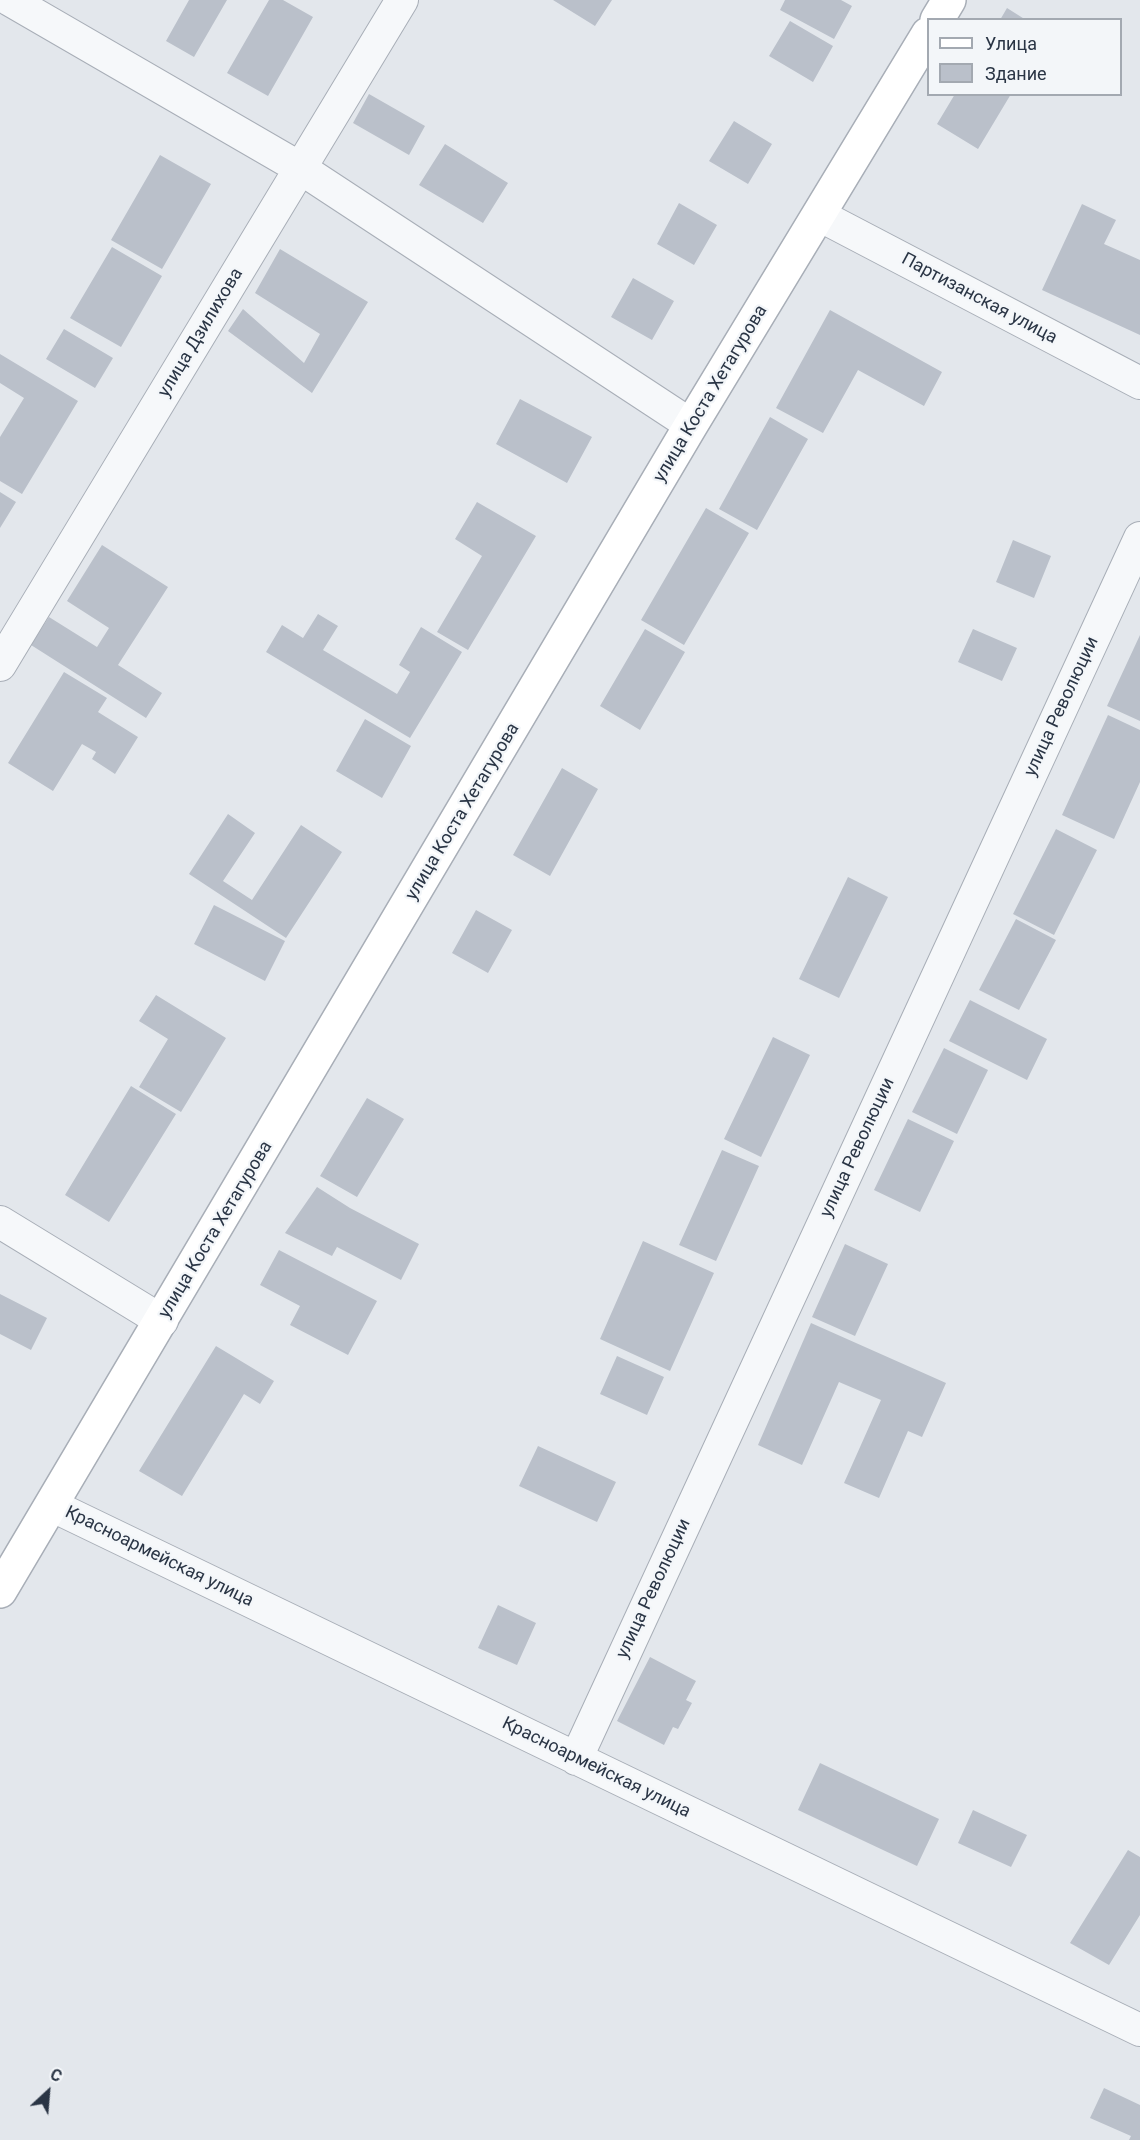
<!DOCTYPE html>
<meta charset="utf-8">
<style>
body{margin:0}
#map{position:relative;width:1140px;height:2140px;overflow:hidden;background:#e3e7ec;font-family:Roboto,sans-serif}
canvas{display:block}
.legend{position:absolute;left:927px;top:18px;width:195px;height:78px;box-sizing:border-box;background:#f3f6f9;border:2px solid #a3a9b1;margin:0;padding:8px 10px;list-style:none;font-size:18px;color:#2a3545}
.legend li{display:flex;align-items:center;gap:12px;height:30px}
.legend b{width:30px;border:2px solid #a3a9b1}
.north{position:absolute;left:18px;top:2062px;width:60px;height:60px;-webkit-text-stroke:4px #f3f6f9;paint-order:stroke;rotate:26deg;font-size:16px;font-weight:700;line-height:24px;text-align:center;color:#2a3545}
.north::after{content:'';display:block;margin:auto;width:21px;height:27px;background:#2a3545;clip-path:polygon(50% 0,100% 100%,50% 72%,0 100%)}
</style>
<div id="map">
<canvas width="1140" height="2140"></canvas>
<ul class="legend">
<li><b style="height:8px;background:#fff"></b>Улица</li>
<li><b style="height:16px;background:#bac0ca"></b>Здание</li>
</ul>
<div class="north">С</div>
</div>
<script>
const ctx = document.querySelector('canvas').getContext('2d');
ctx.lineJoin = 'round';
function fillPath(path, color) {
  ctx.fillStyle = color;
  ctx.fill(path, 'evenodd');
}
function strokePath(path, color, width, dash) {
  ctx.strokeStyle = color;
  ctx.lineWidth = width;
  ctx.lineCap = dash ? 'butt' : 'round';
  ctx.setLineDash(dash || []);
  ctx.stroke(path);
}
function drawText(font, color, halo, rows, align = 'center') {
  ctx.font = font + ' Roboto,sans-serif';
  ctx.lineWidth = 4.5;
  ctx.setLineDash([]);
  ctx.textBaseline = 'middle';
  ctx.strokeStyle = halo;
  ctx.fillStyle = color;
  for (const [text, x, y, turn = 0] of rows) {
    ctx.save();
    ctx.translate(x, y);
    ctx.rotate((+turn || 0) * Math.PI / 180);
    ctx.textAlign = isNaN(turn) ? turn : align;
    if (halo) ctx.strokeText(text, 0, 0);
    ctx.fillText(text, 0, 0);
    ctx.restore();
  }
}
const building = new Path2D(`
 M 189,0 L 227,0 L 194,57 L 166,41 Z
 M 269,0 L 283,0 L 313,17 L 268,96 L 227,73 Z
 M 553,0 L 612,0 L 595,26 Z
 M 785,0 L 841,0 L 852,6 L 834,39 L 780,10 Z
 M 1007,8 L 1026,20 L 1000,20 Z
 M 790,21 L 833,46 L 813,82 L 769,56 Z
 M 369,94 L 425,126 L 409,155 L 353,123 Z
 M 955,94 L 1011,94 L 978,149 L 937,124 Z
 M 734,121 L 772,144 L 748,184 L 709,161 Z
 M 445,144 L 508,183 L 483,223 L 419,185 Z
 M 160,155 L 211,184 L 162,269 L 111,240 Z
 M 679,203 L 717,225 L 694,265 L 657,244 Z
 M 1082,204 L 1116,220 L 1104,244 L 1140,260 L 1140,335 L 1042,290 Z
 M 112,247 L 162,276 L 121,347 L 70,318 Z
 M 280,249 L 368,302 L 312,393 L 228,331 L 243,309 L 304,363 L 320,334 L 255,293 Z
 M 633,278 L 674,301 L 652,340 L 611,317 Z
 M 830,310 L 942,372 L 924,406 L 858,370 L 823,433 L 776,408 Z
 M 64,329 L 113,358 L 95,388 L 46,359 Z
 M 0,354 L 78,401 L 22,494 L 0,481 L 0,437 L 24,398 L 0,383 Z
 M 520,399 L 592,437 L 567,483 L 496,444 Z
 M 770,417 L 808,439 L 757,530 L 719,509 Z
 M 0,492 L 16,502 L 0,528 Z
 M 477,502 L 536,536 L 468,650 L 437,632 L 482,556 L 455,539 Z
 M 706,508 L 749,533 L 684,645 L 641,620 Z
 M 1013,540 L 1051,556 L 1034,598 L 996,582 Z
 M 102,545 L 168,587 L 118,665 L 162,693 L 146,718 L 31,645 L 49,617 L 97,647 L 109,628 L 67,601 Z
 M 318,614 L 338,626 L 323,650 L 397,694 L 410,672 L 399,665 L 421,627 L 462,652 L 410,738 L 266,652 L 282,625 L 303,638 Z
 M 645,629 L 685,652 L 640,730 L 600,706 Z
 M 973,629 L 1017,648 L 1002,681 L 958,662 Z
 M 1140,635 L 1140,721 L 1107,706 Z
 M 64,672 L 107,698 L 98,712 L 138,737 L 115,774 L 92,759 L 96,752 L 82,744 L 53,791 L 8,763 Z
 M 1108,715 L 1140,730 L 1140,782 L 1114,839 L 1062,815 Z
 M 365,719 L 411,746 L 382,798 L 336,771 Z
 M 562,768 L 598,789 L 550,876 L 513,855 Z
 M 228,814 L 255,833 L 223,881 L 252,900 L 301,825 L 342,852 L 286,938 L 189,874 Z
 M 1056,829 L 1097,850 L 1054,935 L 1013,914 Z
 M 848,877 L 888,897 L 839,998 L 799,979 Z
 M 214,905 L 285,941 L 265,981 L 194,944 Z
 M 476,910 L 512,930 L 488,973 L 452,953 Z
 M 1016,919 L 1056,940 L 1019,1010 L 979,990 Z
 M 156,995 L 226,1038 L 181,1112 L 139,1087 L 168,1039 L 139,1021 Z
 M 970,1000 L 1047,1039 L 1027,1080 L 949,1041 Z
 M 773,1037 L 810,1055 L 761,1157 L 724,1139 Z
 M 944,1048 L 988,1070 L 957,1134 L 912,1112 Z
 M 131,1086 L 176,1114 L 109,1222 L 65,1195 Z
 M 367,1098 L 404,1119 L 357,1197 L 320,1176 Z
 M 908,1119 L 954,1141 L 920,1212 L 874,1190 Z
 M 722,1150 L 759,1166 L 716,1261 L 679,1245 Z
 M 317,1187 L 350,1208 L 419,1244 L 401,1280 L 337,1247 L 332,1256 L 285,1233 Z
 M 643,1241 L 714,1273 L 670,1371 L 600,1339 Z
 M 845,1244 L 888,1264 L 855,1336 L 812,1317 Z
 M 279,1250 L 377,1301 L 348,1355 L 290,1325 L 300,1306 L 260,1285 Z
 M 0,1294 L 47,1318 L 31,1350 L 0,1334 Z
 M 811,1323 L 946,1383 L 922,1437 L 908,1431 L 879,1498 L 844,1483 L 881,1400 L 839,1382 L 802,1465 L 758,1445 Z
 M 216,1346 L 274,1381 L 260,1404 L 244,1394 L 182,1496 L 139,1471 Z
 M 617,1356 L 664,1377 L 647,1415 L 600,1394 Z
 M 538,1446 L 616,1482 L 597,1522 L 519,1486 Z
 M 498,1605 L 536,1623 L 517,1665 L 478,1648 Z
 M 650,1657 L 696,1681 L 686,1700 L 692,1703 L 678,1729 L 673,1727 L 664,1745 L 617,1721 Z
 M 820,1763 L 939,1819 L 917,1866 L 798,1810 Z
 M 973,1810 L 1027,1835 L 1011,1867 L 958,1843 Z
 M 1128,1850 L 1140,1857 L 1140,1915 L 1109,1965 L 1070,1943 Z
 M 1104,2088 L 1140,2105 L 1140,2140 L 1129,2140 L 1131,2136 L 1090,2118 Z`);
const minor = new Path2D(`
 M 10,0 L 300,168 L 691,425
 M 819,215 L 1140,383
 M 0,665 L 402,0
 M 0,1222 L 162,1321
 M 53,1506 L 1140,2030
 M 576,1759 L 1140,538`);
const secondary = new Path2D(`
 M 937,20 L 949,0
 M 0,1591 L 691,425 L 928,34`);
const streetNames = [
 ["Партизанская улица",979,299,28],
 ["улица Дзилихова",201,333,-59],
 ["улица Коста Хетагурова",711,394,-59],
 ["улица Революции",1062,707,-65],
 ["улица Коста Хетагурова",463,812,-59],
 ["улица Революции",858,1148,-65],
 ["улица Коста Хетагурова",216,1230,-59],
 ["Красноармейская улица",159,1557,26],
 ["улица Революции",654,1589,-65],
 ["Красноармейская улица",596,1768,26]
];
fillPath(building, '#bac0ca');
strokePath(minor, '#a8aeb7', 34);
strokePath(secondary, '#a8aeb7', 36);
strokePath(minor, '#f6f8fa', 32);
strokePath(secondary, '#fff', 33);
drawText('18px', '#2a3545', '#f3f6f9', streetNames);
</script>
